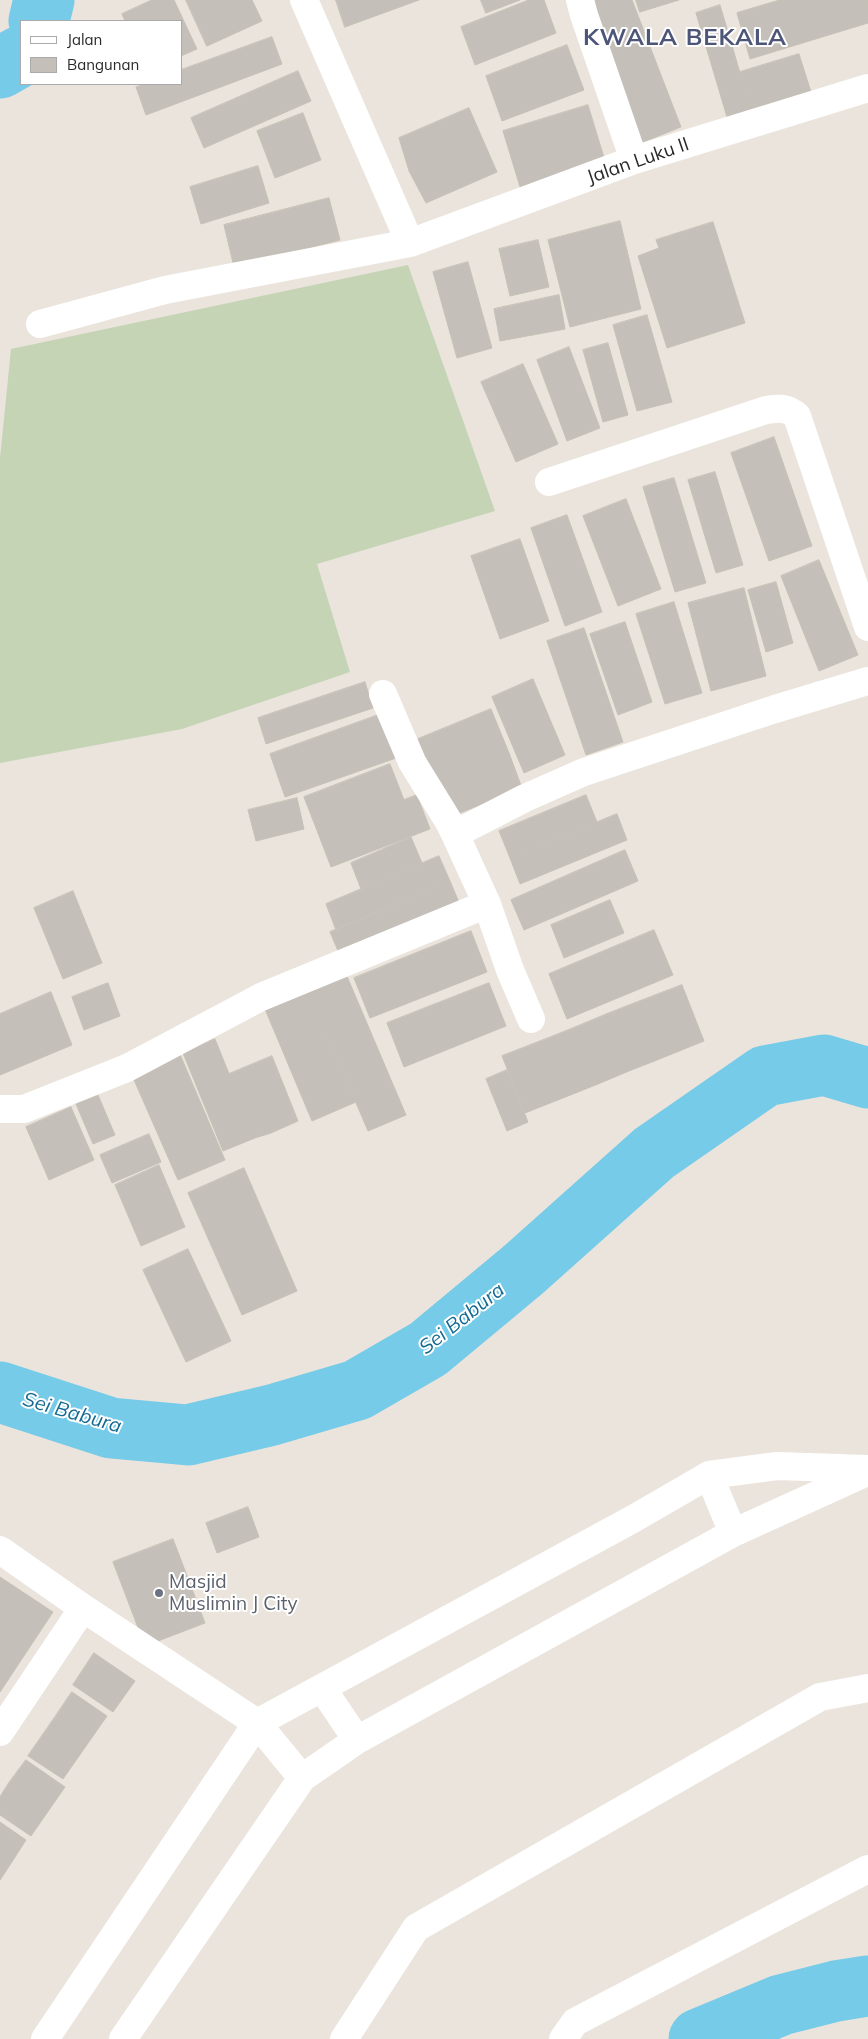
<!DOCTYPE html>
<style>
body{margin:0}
#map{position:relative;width:868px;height:2039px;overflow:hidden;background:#ebe4dc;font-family:Mulish,sans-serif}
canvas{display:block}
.legend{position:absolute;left:20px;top:20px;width:162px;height:65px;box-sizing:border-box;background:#fff;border:1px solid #aaa;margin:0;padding:6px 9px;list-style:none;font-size:15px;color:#2a2a2a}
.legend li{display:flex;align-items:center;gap:10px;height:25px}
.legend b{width:25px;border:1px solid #aaa}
</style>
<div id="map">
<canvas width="868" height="2039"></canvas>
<ul class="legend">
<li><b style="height:6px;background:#fff"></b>Jalan</li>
<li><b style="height:14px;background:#c4bfb8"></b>Bangunan</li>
</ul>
</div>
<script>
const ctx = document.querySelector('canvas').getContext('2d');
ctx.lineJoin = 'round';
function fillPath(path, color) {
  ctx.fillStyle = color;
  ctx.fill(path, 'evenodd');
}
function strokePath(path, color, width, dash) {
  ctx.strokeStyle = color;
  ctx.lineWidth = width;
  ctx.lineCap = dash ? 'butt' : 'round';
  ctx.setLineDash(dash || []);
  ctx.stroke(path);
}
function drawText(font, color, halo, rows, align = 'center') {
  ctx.font = font + ' Mulish,sans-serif';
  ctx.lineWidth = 4;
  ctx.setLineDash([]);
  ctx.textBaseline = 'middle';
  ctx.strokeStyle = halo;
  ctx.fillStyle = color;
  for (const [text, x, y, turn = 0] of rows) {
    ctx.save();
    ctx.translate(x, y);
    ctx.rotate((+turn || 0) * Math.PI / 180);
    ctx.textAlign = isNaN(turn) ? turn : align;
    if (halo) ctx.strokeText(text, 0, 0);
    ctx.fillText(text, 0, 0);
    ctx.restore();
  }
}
const cemetery = new Path2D(`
 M 408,265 L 495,511 L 317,564 L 350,672 L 182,729 L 0,763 L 0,458 L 11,349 Z`);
const river = new Path2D(`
 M 39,21 L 44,0
 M 0,68 L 21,56
 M 0,1392 L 111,1428 L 188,1435 L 272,1415 L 357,1390 L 428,1349 L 523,1270 L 654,1153 L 765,1076 L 824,1065 L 868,1078
 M 699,2039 L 781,2005 L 836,1991 L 868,1986`);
const building = new Path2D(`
 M 152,0 L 174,0 L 197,49 L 181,56 L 181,21 L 125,21 L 122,14 Z
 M 186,0 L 252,0 L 262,21 L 207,46 Z
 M 336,0 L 419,0 L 345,27 Z
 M 481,0 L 520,0 L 486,13 Z
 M 529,0 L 544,0 L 556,33 L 475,65 L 461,27 Z
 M 586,0 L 632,0 L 681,127 L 641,143 Z
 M 636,0 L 679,0 L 640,12 Z
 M 780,0 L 868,0 L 868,23 L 750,59 L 737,13 Z
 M 720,5 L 751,110 L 727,117 L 696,13 Z
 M 272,37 L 282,64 L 146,115 L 136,87 L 145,84 L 181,84 L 181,70 Z
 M 567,45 L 584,90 L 502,121 L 486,76 Z
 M 799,54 L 811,92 L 751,110 L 740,72 Z
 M 298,71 L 311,101 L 204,148 L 191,118 Z
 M 588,105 L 606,164 L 521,190 L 503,131 Z
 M 469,108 L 497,172 L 426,203 L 409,171 L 399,138 Z
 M 303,113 L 321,160 L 275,178 L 257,131 Z
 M 258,166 L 269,203 L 201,224 L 190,187 Z
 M 329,198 L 340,240 L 234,267 L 224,225 Z
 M 620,221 L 641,309 L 570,327 L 548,240 Z
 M 713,222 L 745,323 L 667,348 L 638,256 L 659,248 L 656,240 Z
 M 538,240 L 549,287 L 510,296 L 499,249 Z
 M 468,262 L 492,348 L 457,358 L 433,272 Z
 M 559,295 L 565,329 L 500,341 L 494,309 Z
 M 647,315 L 672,402 L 637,411 L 613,325 Z
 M 608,343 L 628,415 L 603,422 L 583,350 Z
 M 569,347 L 600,428 L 567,441 L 537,360 Z
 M 523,364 L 558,444 L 516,462 L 481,382 Z
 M 774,437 L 812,546 L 769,561 L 731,453 Z
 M 715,472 L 743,565 L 716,573 L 688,480 Z
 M 674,478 L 706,583 L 675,592 L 643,487 Z
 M 626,499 L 661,589 L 618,606 L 583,516 Z
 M 567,515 L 602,612 L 565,626 L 531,528 Z
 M 520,539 L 549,621 L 500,639 L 471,556 Z
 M 819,560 L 858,655 L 819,671 L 781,576 Z
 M 776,582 L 793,643 L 766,652 L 748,590 Z
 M 744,588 L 766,676 L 711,691 L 688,603 Z
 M 674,602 L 702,693 L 665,704 L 636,614 Z
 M 625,622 L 652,702 L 618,715 L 590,634 Z
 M 584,628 L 623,742 L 586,755 L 547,641 Z
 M 533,679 L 565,755 L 524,773 L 492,697 Z
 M 365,682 L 373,708 L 266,744 L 258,718 Z
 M 491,709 L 509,753 L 437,783 L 418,739 Z
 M 384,713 L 399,757 L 285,797 L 270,754 Z
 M 509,753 L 522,788 L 450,817 L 437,783 Z
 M 390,764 L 404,800 L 318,833 L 304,797 Z
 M 417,795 L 430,829 L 331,867 L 318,833 Z
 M 586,795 L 597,822 L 510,858 L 499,831 Z
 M 297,798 L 304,829 L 256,841 L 248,810 Z
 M 617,814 L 627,840 L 520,884 L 510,858 Z
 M 411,837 L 422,863 L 361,889 L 351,863 Z
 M 625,850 L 638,881 L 524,930 L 511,900 Z
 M 439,856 L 450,881 L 336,930 L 326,904 Z
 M 450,881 L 461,907 L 341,958 L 330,932 Z
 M 73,891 L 102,963 L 63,979 L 34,908 Z
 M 610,900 L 624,933 L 564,958 L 551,925 Z
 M 654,930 L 673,975 L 567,1019 L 549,974 Z
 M 471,931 L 487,972 L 370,1018 L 354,978 Z
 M 346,974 L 406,1115 L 368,1131 L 308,990 Z
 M 108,983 L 120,1016 L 84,1030 L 72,997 Z
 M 489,983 L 506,1026 L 404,1067 L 387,1023 Z
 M 682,985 L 704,1041 L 657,1060 L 635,1003 Z
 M 308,990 L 356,1102 L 312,1121 L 265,1009 Z
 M 51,992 L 72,1045 L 0,1075 L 0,1014 Z
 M 635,1003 L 657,1060 L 629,1071 L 607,1014 Z
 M 607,1014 L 629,1071 L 598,1084 L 576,1027 Z
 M 576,1027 L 598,1084 L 568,1096 L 546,1039 Z
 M 215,1039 L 255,1138 L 223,1151 L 183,1053 Z
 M 546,1039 L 568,1096 L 525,1113 L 502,1056 Z
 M 179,1052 L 225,1160 L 178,1180 L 131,1073 Z
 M 272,1056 L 298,1121 L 271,1133 L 255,1138 L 229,1074 Z
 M 507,1070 L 528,1122 L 507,1131 L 486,1079 Z
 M 98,1095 L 115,1135 L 93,1144 L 76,1104 Z
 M 71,1107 L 94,1160 L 49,1180 L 26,1127 Z
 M 149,1134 L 161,1162 L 112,1183 L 100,1155 Z
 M 159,1165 L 185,1227 L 141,1246 L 115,1185 Z
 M 244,1168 L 297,1291 L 242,1315 L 188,1193 Z
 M 188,1249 L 231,1341 L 186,1362 L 143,1270 Z
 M 248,1507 L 259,1537 L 217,1553 L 206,1523 Z
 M 173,1539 L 205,1623 L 145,1646 L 113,1562 Z
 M 0,1577 L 53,1612 L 0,1692 Z
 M 94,1653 L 135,1681 L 113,1712 L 73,1685 Z
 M 72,1692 L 107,1716 L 86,1746 L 51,1723 Z
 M 51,1723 L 86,1746 L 63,1779 L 28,1756 Z
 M 26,1760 L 65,1787 L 49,1810 L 9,1783 Z
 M 9,1783 L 49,1810 L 31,1836 L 0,1815 L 0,1797 Z
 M 0,1822 L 26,1840 L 6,1871 L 0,1866 Z
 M 0,1866 L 6,1871 L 0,1880 Z`);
const minor = new Path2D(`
 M 304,0 L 410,243
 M 580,0 L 584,15 L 634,160
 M 40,324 L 165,290 L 410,243 L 634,160 L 868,88
 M 549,482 L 766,410 C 779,408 787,407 797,416 L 868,627
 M 383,694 L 412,762 L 449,822 L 455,834
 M 487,904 L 510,970 L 531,1019
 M 0,1109 L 24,1109 L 127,1068 L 261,997 L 487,904 L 455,834 L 525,798 L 584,772 L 775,709 L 868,681
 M 709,1475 L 733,1533
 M 0,1550 L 83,1608 L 257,1723 L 302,1778
 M 322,1688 L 357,1740
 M 0,1732 L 83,1608
 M 45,2039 L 257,1723 L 633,1519 L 709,1475 L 777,1466 L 868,1469
 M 123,2039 L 302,1778 L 357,1740 L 733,1533 L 867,1472
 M 344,2039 L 416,1928 L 820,1697 L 868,1688
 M 563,2039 L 575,2022 L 868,1869`);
const markers = [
 [159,1593,5,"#6b7280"]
];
const streetNames = [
 ["Jalan Luku II",638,161,-19]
];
const worshipNames = [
 ["Masjid",169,1582],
 ["Muslimin J City",169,1604]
];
const waterNames = [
 ["Sei Babura",462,1319,-38],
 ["Sei Babura",72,1413,16]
];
const districtNames = [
 ["KWALA BEKALA",685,38]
];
fillPath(cemetery, '#c4d4b5');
strokePath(river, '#75cbe8', 61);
fillPath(building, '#c4bfb8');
strokePath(building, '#c6c0b6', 1);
strokePath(minor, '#fff', 28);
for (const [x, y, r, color] of markers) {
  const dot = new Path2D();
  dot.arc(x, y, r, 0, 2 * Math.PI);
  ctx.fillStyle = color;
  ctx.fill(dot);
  strokePath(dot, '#fff', 2);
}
drawText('19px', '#2a2a2a', '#fff', streetNames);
drawText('19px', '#5b616d', '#fff', worshipNames, 'left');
drawText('italic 20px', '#156a93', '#fff', waterNames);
ctx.letterSpacing = '1px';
drawText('bold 24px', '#4d5578', '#fff', districtNames);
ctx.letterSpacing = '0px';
</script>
